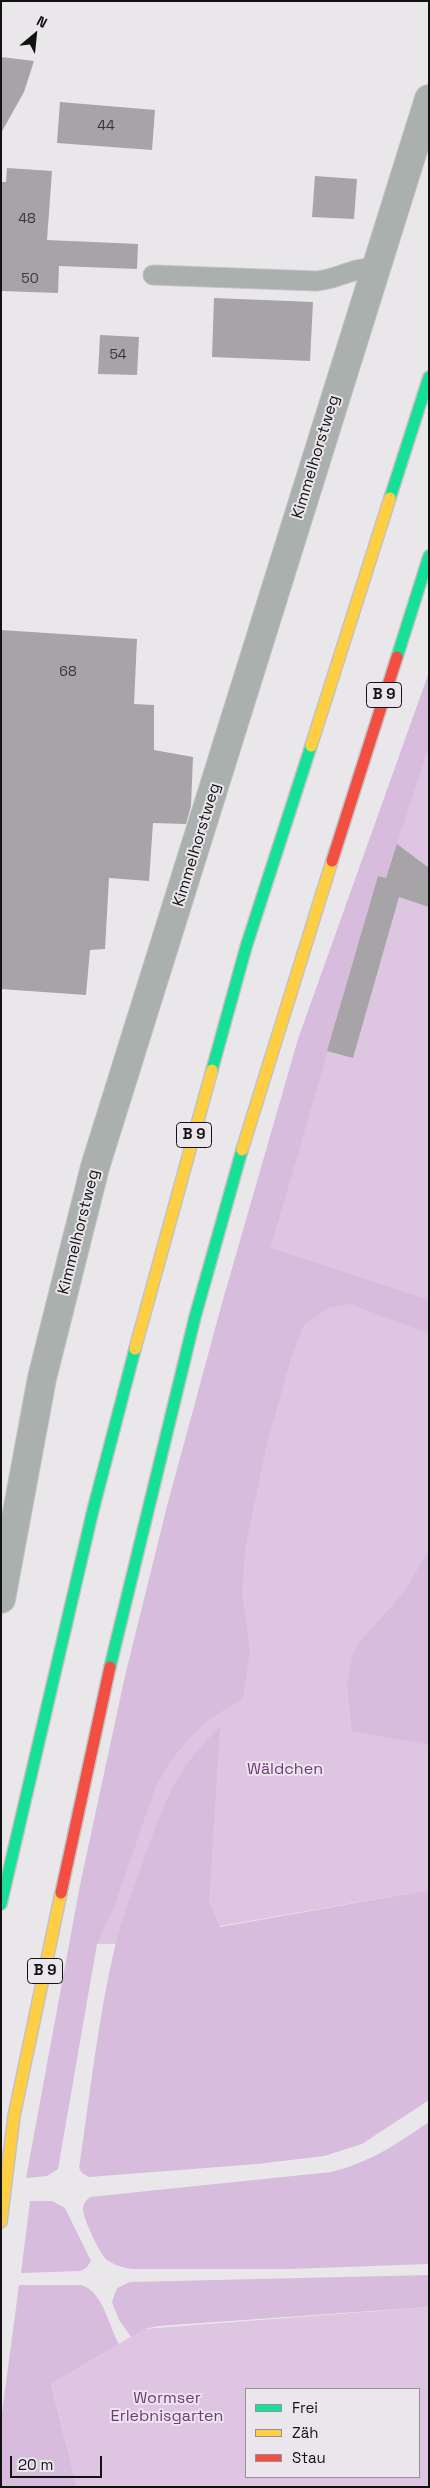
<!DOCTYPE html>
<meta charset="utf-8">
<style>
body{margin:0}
#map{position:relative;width:430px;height:2488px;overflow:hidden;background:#eae7eb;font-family:"Space Grotesk",sans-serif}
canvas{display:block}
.frame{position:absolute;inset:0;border:2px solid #131213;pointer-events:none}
.legend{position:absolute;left:245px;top:2388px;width:175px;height:90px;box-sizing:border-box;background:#ebe6ec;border:1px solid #959195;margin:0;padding:6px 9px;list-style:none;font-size:15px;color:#131213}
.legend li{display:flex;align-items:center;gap:10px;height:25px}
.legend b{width:25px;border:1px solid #959195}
.north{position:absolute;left:10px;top:10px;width:50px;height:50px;-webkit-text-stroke:4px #ebe6ec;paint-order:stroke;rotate:28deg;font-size:14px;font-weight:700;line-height:20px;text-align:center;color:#131213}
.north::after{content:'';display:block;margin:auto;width:18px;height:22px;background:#131213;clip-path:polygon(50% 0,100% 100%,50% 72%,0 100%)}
.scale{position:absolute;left:10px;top:2456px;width:92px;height:22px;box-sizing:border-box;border:2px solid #131213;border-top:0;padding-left:6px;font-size:15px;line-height:18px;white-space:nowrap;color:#131213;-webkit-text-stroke:4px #ebe6ec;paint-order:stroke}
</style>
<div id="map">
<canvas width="430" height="2488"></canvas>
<div class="frame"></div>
<ul class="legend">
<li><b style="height:6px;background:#16e098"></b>Frei</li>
<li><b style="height:6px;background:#ffcf43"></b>Zäh</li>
<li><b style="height:6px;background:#f24e42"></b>Stau</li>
</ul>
<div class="north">N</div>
<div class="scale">20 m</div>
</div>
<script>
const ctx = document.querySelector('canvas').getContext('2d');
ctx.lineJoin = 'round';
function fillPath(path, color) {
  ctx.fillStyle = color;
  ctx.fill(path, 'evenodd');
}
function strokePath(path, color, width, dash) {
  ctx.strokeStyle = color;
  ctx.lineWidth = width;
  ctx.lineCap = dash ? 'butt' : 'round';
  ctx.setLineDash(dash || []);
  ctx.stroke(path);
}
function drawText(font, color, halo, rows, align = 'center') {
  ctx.font = font + ' "Space Grotesk",sans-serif';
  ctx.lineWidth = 4;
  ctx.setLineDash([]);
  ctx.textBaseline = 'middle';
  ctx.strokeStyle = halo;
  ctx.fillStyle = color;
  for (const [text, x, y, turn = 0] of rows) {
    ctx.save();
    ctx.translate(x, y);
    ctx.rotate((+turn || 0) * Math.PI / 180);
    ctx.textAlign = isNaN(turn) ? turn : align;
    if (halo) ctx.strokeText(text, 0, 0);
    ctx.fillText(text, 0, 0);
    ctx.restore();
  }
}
const green = new Path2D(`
 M 429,691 L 429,1890 L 116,1944 L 97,1944 L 173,1618 L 271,1248 Z
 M 429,2307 L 429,2487 L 77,2487 L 51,2384 L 144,2329 ZM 246,2389 L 419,2389 L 419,2477 L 246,2477 Z`);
const forest = new Path2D(`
 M 429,672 L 429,746 L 386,878 L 378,876 L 271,1248 L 429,1300 L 429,1334 L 350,1304 L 330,1307 L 304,1325 L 292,1355 L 267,1443 L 245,1550 L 242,1593 L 250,1651 L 243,1698 L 208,1720 L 190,1737 L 170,1762 L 155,1788 L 115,1905 L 97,1944 L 58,2169 L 47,2176 L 26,2178 L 80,1885 L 125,1676 L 167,1506 L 222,1303 L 298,1039 Z
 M 429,1549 L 429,1745 L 352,1731 L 347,1686 L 352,1657 L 359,1643 L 405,1591 Z
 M 220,1727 L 209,1902 L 220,1927 L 429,1890 L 429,2100 L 362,2144 L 324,2156 L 257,2164 L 89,2177 L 82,2173 L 79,2168 C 90,2094 98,2019 115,1946 C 123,1915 134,1886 145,1856 C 166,1800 175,1769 220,1727 Z
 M 429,2122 L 429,2264 L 290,2269 L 131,2269 C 122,2267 113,2265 106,2259 C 99,2252 84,2220 83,2210 C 83,2204 86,2200 90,2197 L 331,2172 C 371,2162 395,2145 429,2122 Z
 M 30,2201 L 52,2201 L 65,2208 L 91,2261 L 87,2267 L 81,2271 L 21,2273 Z
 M 429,2275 L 429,2307 L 158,2326 L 144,2329 L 131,2337 L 119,2320 L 112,2302 L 117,2288 L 130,2282 Z
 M 19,2285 L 81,2285 C 103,2291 108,2325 119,2344 L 51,2384 L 77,2487 L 1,2487 L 1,2420 Z`);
const building = new Path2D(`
 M 1,57 L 34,61 L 24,92 L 1,133 Z
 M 60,102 L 155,110 L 152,150 L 57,143 Z
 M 7,168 L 52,171 L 47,240 L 138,244 L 137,269 L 59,266 L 58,293 L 1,291 L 1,182 L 6,182 Z
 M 315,176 L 357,179 L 354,219 L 312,217 Z
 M 214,298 L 313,302 L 310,361 L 212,357 Z
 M 100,335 L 139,337 L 137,375 L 98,374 Z
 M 1,630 L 137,639 L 134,704 L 154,705 L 154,750 L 193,757 L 191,806 L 186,824 L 153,823 L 149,881 L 109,878 L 105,949 L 90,950 L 86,995 L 1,989 Z
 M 397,844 L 429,868 L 429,907 L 399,897 L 353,1058 L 327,1051 L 378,876 L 386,878 Z`);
const lane = new Path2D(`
 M 153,275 L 316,281 C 337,280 353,267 374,268`);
const street = new Path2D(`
 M 1,1599 L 42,1378 L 95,1167 L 429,99`);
const fast = new Path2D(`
 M 390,498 L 429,377
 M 397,657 L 429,556
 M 212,1070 L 246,947 L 311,746
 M 110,1667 L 195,1317 L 242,1150
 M 1,1904 L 93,1510 L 135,1349`);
const slow = new Path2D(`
 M 311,746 L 390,498
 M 242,1150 L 332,861
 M 135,1349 L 212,1070
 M 1,2222 L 14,2116 L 61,1893`);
const jam = new Path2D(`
 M 332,861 L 397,657
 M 61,1893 L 110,1667`);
const numberNames = [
 ["44",106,126],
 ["48",27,219],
 ["50",30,279],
 ["54",118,355],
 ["68",68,672]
];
const shields = [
 [384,695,35],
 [194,1135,35],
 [45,1971,35]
];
const shieldNames = [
 ["B 9",384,695],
 ["B 9",194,1135],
 ["B 9",45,1971]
];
const streetNames = [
 ["Kimmelhorstweg",316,457,-73],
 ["Kimmelhorstweg",197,845,-73],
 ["Kimmelhorstweg",79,1232,-76]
];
const parkNames = [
 ["Wäldchen",285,1770],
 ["Wormser",167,2399],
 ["Erlebnisgarten",167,2417]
];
fillPath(green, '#dec6e3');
fillPath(forest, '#d7bcdd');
fillPath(building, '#a6a4a7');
strokePath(lane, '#c3c1c3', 21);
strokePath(street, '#c3c1c3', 30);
strokePath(fast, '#c3c1c3', 14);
strokePath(slow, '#c3c1c3', 14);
strokePath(jam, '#c3c1c3', 14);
strokePath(lane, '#aab0ae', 19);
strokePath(street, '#aab0ae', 28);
strokePath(fast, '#16e098', 11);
strokePath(slow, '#ffcf43', 11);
strokePath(jam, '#f24e42', 11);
drawText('14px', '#383638', null, numberNames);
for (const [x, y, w] of shields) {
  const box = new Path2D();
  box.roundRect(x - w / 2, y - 12.5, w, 25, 4);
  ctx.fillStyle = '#ebe6ec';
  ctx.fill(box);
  strokePath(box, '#131213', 1);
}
drawText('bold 15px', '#131213', null, shieldNames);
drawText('16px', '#131213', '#ebe6ec', streetNames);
drawText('16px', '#71387c', '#ebe6ec', parkNames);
</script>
